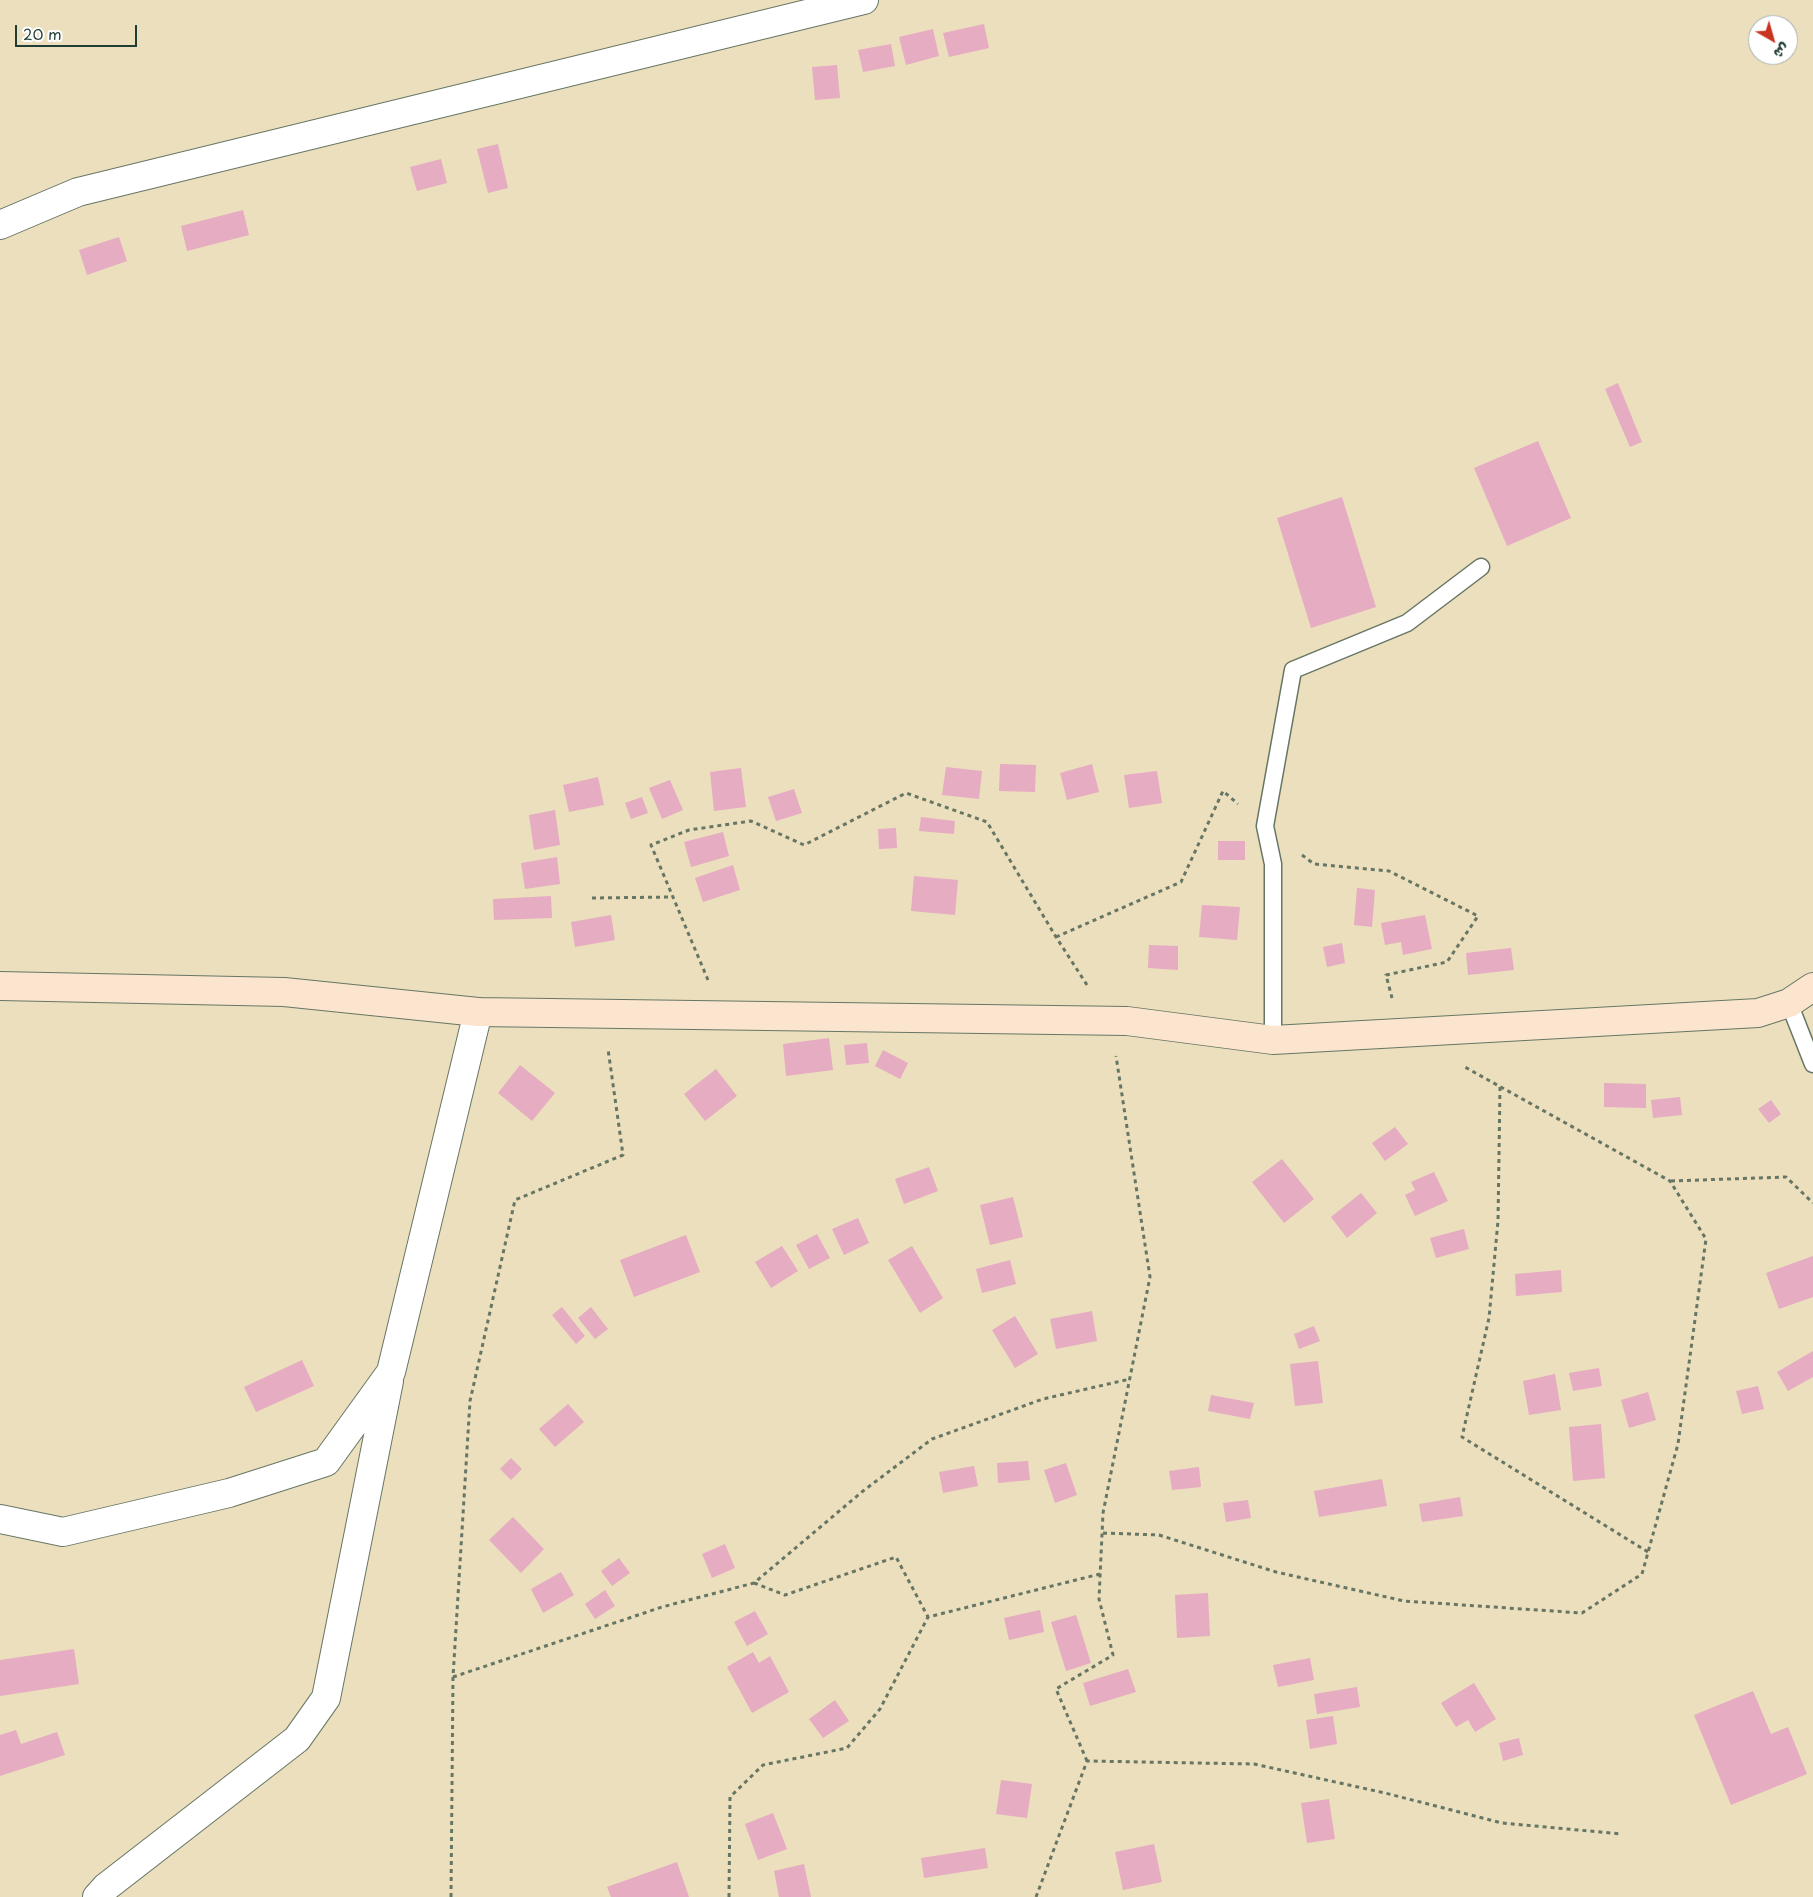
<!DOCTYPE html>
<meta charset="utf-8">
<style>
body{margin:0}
#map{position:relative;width:1813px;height:1897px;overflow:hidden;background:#ecdfbd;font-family:"Playpen Sans","Playpen Sans Arabic",sans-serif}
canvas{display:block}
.north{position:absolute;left:1748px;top:15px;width:50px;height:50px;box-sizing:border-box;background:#fff;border:1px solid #a5b1ae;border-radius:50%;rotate:142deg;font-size:14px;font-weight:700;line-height:20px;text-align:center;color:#1f3d34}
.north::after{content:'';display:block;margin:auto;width:18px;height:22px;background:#c8321e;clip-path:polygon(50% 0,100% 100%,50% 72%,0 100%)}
.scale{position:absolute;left:15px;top:25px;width:122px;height:22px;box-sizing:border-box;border:2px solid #1f3d34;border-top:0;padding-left:6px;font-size:15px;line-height:18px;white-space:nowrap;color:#1f3d34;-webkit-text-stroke:4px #fff;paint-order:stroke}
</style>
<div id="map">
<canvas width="1813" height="1897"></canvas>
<div class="north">ش</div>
<div class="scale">20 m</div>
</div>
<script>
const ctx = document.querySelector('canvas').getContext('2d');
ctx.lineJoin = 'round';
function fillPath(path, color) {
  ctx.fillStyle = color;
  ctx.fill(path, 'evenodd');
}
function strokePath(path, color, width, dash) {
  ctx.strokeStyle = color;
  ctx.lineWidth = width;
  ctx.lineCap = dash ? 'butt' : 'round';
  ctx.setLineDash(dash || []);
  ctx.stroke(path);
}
const building = new Path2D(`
 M 984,24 L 989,48 L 949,57 L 943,33 Z
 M 933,29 L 939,56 L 906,65 L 899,37 Z
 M 891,44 L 895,66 L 863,72 L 858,50 Z
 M 837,65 L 840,98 L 815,100 L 812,67 Z
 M 498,144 L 508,188 L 488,193 L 477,149 Z
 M 441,159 L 447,183 L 417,191 L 410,167 Z
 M 243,210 L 249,235 L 187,251 L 181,226 Z
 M 119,237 L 127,261 L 87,275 L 79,250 Z
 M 1618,383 L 1642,442 L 1630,447 L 1605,389 Z
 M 1538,441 L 1571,518 L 1507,546 L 1474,468 Z
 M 1342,497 L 1376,607 L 1311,628 L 1277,518 Z
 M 1000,764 L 1036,765 L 1035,792 L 999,791 Z
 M 1092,764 L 1099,792 L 1067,800 L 1060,773 Z
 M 946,767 L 982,771 L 979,799 L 942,795 Z
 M 741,768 L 746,807 L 714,811 L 710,772 Z
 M 1157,771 L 1162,803 L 1129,808 L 1124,775 Z
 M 598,777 L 604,805 L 569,812 L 563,785 Z
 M 670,780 L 683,810 L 662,819 L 649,788 Z
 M 794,789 L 802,813 L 776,821 L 768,797 Z
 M 642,797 L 648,813 L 631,819 L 625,803 Z
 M 555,810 L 560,845 L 534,850 L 529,815 Z
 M 921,817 L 955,821 L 954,834 L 919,831 Z
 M 896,828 L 897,848 L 879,849 L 878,829 Z
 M 723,832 L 729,856 L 691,867 L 684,842 Z
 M 1218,841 L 1245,841 L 1245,860 L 1218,860 Z
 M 557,857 L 560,884 L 525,889 L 521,863 Z
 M 733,865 L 740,890 L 703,902 L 695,878 Z
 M 914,876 L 958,880 L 955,915 L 911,911 Z
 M 1357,888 L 1375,890 L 1372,927 L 1354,925 Z
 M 551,896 L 552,918 L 494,920 L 493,899 Z
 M 1202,905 L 1240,907 L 1237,940 L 1199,937 Z
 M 611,915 L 615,940 L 575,947 L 571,922 Z
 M 1425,915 L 1432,949 L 1403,955 L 1401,942 L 1385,945 L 1381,923 Z
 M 1342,943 L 1345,963 L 1327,967 L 1323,947 Z
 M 1149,945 L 1178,946 L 1178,970 L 1148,968 Z
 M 1511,948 L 1514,970 L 1468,975 L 1466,953 Z
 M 829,1038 L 833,1070 L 786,1076 L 783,1044 Z
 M 867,1043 L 869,1063 L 846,1065 L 844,1045 Z
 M 883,1050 L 908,1063 L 900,1079 L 875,1066 Z
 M 520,1065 L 555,1093 L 532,1121 L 498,1093 Z
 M 716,1069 L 737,1096 L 705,1121 L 684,1094 Z
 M 1604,1083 L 1646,1084 L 1646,1108 L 1604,1107 Z
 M 1680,1097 L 1682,1115 L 1653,1118 L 1651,1100 Z
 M 1771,1100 L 1781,1114 L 1769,1123 L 1758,1109 Z
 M 1395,1127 L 1408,1144 L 1385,1161 L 1372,1143 Z
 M 1282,1159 L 1314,1199 L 1284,1223 L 1252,1182 Z
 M 929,1167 L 938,1191 L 904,1204 L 895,1179 Z
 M 1434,1172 L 1448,1201 L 1415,1216 L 1405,1195 L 1415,1190 L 1411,1182 Z
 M 1361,1193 L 1377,1213 L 1347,1238 L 1331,1217 Z
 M 1013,1197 L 1023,1237 L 990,1245 L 980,1205 Z
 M 858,1218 L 869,1243 L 844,1255 L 832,1229 Z
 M 1464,1229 L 1469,1249 L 1436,1258 L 1430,1238 Z
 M 817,1234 L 830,1258 L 809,1269 L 796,1245 Z
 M 686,1235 L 700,1272 L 634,1297 L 620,1260 Z
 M 782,1246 L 798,1271 L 771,1288 L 755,1262 Z
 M 912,1246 L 943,1298 L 920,1313 L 888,1260 Z
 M 1813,1256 L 1813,1297 L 1779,1309 L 1766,1273 Z
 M 1010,1260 L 1016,1284 L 982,1293 L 976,1269 Z
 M 1561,1270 L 1562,1292 L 1516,1296 L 1515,1274 Z
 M 562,1307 L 585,1336 L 576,1344 L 552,1315 Z
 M 591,1307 L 608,1329 L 595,1339 L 578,1318 Z
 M 1092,1311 L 1097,1341 L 1056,1349 L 1050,1319 Z
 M 1015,1316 L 1038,1354 L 1015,1368 L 992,1330 Z
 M 1314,1326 L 1320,1341 L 1299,1349 L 1294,1334 Z
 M 1813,1351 L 1813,1377 L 1788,1391 L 1777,1372 Z
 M 302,1360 L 314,1386 L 256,1412 L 244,1387 Z
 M 1318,1361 L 1323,1403 L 1295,1406 L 1290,1364 Z
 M 1599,1368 L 1602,1386 L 1573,1391 L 1569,1373 Z
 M 1555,1374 L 1561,1410 L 1529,1415 L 1523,1381 Z
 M 1758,1386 L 1764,1409 L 1742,1414 L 1736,1391 Z
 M 1648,1392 L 1656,1420 L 1629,1428 L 1621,1400 Z
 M 1211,1395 L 1254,1403 L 1250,1419 L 1208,1411 Z
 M 568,1404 L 584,1422 L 555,1447 L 539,1429 Z
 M 1601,1424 L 1605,1478 L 1573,1481 L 1569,1427 Z
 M 511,1458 L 522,1469 L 511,1480 L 500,1469 Z
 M 1028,1461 L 1030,1480 L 998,1483 L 997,1463 Z
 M 1066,1463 L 1077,1495 L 1055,1503 L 1044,1470 Z
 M 974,1466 L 978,1486 L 943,1493 L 939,1472 Z
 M 1199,1467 L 1201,1487 L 1172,1490 L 1169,1471 Z
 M 1382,1479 L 1387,1506 L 1319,1517 L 1314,1491 Z
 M 1460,1497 L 1463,1516 L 1422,1522 L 1419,1504 Z
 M 1248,1500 L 1251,1518 L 1226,1522 L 1223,1503 Z
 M 513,1517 L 544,1549 L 521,1573 L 489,1540 Z
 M 725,1544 L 735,1568 L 712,1578 L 702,1554 Z
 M 619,1558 L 630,1573 L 612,1586 L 601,1571 Z
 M 561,1572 L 574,1595 L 543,1613 L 531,1589 Z
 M 605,1590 L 615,1606 L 595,1619 L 585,1604 Z
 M 1208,1593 L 1210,1636 L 1177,1638 L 1175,1595 Z
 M 1040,1610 L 1044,1632 L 1009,1640 L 1004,1618 Z
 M 755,1611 L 768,1634 L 747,1646 L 734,1622 Z
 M 1076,1615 L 1091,1663 L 1066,1671 L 1051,1622 Z
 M 74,1649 L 79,1684 L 0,1696 L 0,1660 Z
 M 753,1652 L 759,1663 L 770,1656 L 789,1692 L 752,1713 L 727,1667 Z
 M 1310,1658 L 1314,1680 L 1278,1687 L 1273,1665 Z
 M 1128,1669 L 1136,1692 L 1090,1706 L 1083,1683 Z
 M 1474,1683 L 1496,1719 L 1475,1732 L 1468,1720 L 1456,1727 L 1441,1703 Z
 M 1357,1687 L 1360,1707 L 1317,1714 L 1314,1694 Z
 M 1753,1691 L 1771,1734 L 1788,1727 L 1807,1774 L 1731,1805 L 1694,1715 Z
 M 835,1700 L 849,1721 L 823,1738 L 809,1719 Z
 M 1333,1716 L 1337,1744 L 1310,1749 L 1306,1720 Z
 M 16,1730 L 21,1744 L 57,1732 L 65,1755 L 0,1776 L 0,1735 Z
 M 1519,1738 L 1523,1755 L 1503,1761 L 1499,1743 Z
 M 1001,1780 L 1032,1784 L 1027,1818 L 996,1814 Z
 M 1329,1799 L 1335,1839 L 1307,1843 L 1301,1803 Z
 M 773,1813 L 787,1849 L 758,1860 L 745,1824 Z
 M 1154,1844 L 1162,1882 L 1123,1890 L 1115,1852 Z
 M 985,1848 L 988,1868 L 924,1878 L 921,1858 Z
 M 677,1862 L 689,1897 L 611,1897 L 607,1887 Z
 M 804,1864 L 811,1897 L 779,1897 L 774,1871 Z`);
const path = new Path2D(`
 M 1302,855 L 1314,864 L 1389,871 L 1478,916 L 1447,962 L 1386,975 L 1392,998
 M 592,898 L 673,897
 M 1056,937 L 1181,882 L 1223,791 L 1238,804
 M 708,980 L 651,845 L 689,830 L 751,821 L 804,845 L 906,793 L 987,822 L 1056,937 L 1087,985
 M 1500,1087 L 1498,1221 L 1489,1318 L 1462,1437 L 1648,1552
 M 1671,1181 L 1786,1177 L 1813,1203
 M 1103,1533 L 1159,1535 L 1276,1572 L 1404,1601 L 1582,1613 L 1642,1574 L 1678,1444 L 1706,1239 L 1670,1181 L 1463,1066
 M 754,1583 L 785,1595 L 896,1557 L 928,1617 L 1100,1574
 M 453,1677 L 662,1607 L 754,1583 L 863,1491 L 932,1439 L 1043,1399 L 1130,1379
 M 1087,1761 L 1056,1689 L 1113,1655 L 1099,1599 L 1103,1513 L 1150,1277 L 1116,1056
 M 451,1897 L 453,1677 L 470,1401 L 515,1200 L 623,1155 L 608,1049
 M 729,1897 L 730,1797 L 763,1765 L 847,1748 L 880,1709 L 928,1617
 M 1036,1897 L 1087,1761 L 1254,1764 L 1385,1793 L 1502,1823 L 1622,1834`);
const lane = new Path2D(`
 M 1789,1003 L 1813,1064
 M 1273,1040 L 1273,864 L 1265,826 L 1293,670 L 1407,623 L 1481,567`);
const street = new Path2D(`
 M 0,225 L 78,192 L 864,0
 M 0,1519 L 63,1532 L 229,1493 L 326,1462 L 391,1372 L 478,1012
 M 97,1897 L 106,1887 L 297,1739 L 326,1698 L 389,1381`);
const secondary = new Path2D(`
 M 0,986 L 284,992 L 478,1012 L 1127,1021 L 1273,1040 L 1758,1013 L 1789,1003 L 1813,987`);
fillPath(building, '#e5acc2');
strokePath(lane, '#677664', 19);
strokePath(street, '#677664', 30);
strokePath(secondary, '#677664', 30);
strokePath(path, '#677664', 3, [4, 4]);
strokePath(lane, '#fff', 16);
strokePath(street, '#fff', 28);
strokePath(secondary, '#fbe5cf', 28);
</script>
